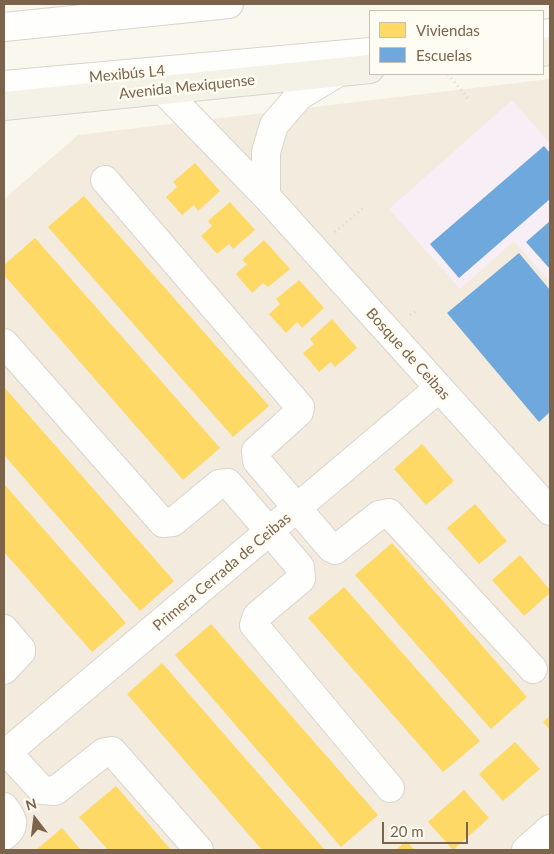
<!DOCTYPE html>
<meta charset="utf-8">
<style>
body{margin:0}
#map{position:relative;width:554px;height:854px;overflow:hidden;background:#faf7ef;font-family:Lato,sans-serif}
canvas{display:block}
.frame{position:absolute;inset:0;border:5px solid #7c634b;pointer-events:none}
.legend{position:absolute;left:369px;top:10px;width:175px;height:65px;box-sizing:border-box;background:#fffcf3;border:1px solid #cbbfb0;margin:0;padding:6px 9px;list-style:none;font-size:15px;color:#7c634b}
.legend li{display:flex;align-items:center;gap:10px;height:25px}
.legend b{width:25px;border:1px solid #cbbfb0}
.north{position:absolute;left:10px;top:794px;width:50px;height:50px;-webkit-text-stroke:4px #fffcf3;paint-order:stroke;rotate:345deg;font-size:14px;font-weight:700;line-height:20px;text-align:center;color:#7c634b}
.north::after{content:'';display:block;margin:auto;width:18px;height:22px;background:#7c634b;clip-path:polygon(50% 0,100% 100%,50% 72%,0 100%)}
.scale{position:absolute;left:382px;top:822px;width:86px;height:22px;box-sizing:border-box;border:2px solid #7c634b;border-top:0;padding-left:6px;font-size:15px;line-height:18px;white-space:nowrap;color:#7c634b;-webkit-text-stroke:4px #fffcf3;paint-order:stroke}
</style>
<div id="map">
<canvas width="554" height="854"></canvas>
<div class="frame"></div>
<ul class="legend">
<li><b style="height:14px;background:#ffd966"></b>Viviendas</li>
<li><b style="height:14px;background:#6fa8dc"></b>Escuelas</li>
</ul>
<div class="north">N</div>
<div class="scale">20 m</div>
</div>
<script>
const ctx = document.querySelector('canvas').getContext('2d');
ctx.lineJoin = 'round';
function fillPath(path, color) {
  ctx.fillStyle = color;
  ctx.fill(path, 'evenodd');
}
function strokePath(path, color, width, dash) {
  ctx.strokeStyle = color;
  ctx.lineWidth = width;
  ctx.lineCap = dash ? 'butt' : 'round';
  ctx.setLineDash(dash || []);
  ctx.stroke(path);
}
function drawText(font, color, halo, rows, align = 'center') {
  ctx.font = font + ' Lato,sans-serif';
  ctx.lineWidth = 5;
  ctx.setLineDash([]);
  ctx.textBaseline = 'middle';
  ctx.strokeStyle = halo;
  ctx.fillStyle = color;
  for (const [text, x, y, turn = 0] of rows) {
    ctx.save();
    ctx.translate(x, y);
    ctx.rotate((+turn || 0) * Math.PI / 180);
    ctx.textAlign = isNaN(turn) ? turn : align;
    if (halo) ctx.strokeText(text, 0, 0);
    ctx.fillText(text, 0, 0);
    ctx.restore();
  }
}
const residential = new Path2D(`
 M 550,79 L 550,850 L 4,850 L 4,199 L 78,135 Z`);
const education = new Path2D(`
 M 512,100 L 550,143 L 550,282 L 514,241 L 460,289 L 389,209 Z`);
const homes = new Path2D(`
 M 195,163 L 220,191 L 198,211 L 194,205 L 182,215 L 166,197 L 177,187 L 173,182 Z
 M 84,196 L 269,406 L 233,437 L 48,227 Z
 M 230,202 L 255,230 L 233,249 L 229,244 L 217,254 L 201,236 L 212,226 L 208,221 Z
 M 35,238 L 220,448 L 183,480 L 4,275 L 4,265 Z
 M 264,240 L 290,269 L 268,287 L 263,283 L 252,293 L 236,274 L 247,264 L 242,260 Z
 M 299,280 L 324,308 L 302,328 L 297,322 L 286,333 L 269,314 L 280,304 L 276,299 Z
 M 332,319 L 357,348 L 335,367 L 331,362 L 319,372 L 303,353 L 314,344 L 310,339 Z
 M 4,387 L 174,581 L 140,611 L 4,455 Z
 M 422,444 L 454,481 L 426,505 L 394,469 Z
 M 4,484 L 126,623 L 92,652 L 4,552 Z
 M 475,504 L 507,541 L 479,564 L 447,528 Z
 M 392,543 L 527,697 L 491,729 L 355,575 Z
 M 520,555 L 550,590 L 550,593 L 524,616 L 492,580 Z
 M 344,587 L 480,741 L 443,772 L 308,618 Z
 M 211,624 L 378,815 L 341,847 L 175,655 Z
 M 162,663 L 325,850 L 262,850 L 127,694 Z
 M 550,716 L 550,730 L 543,722 Z
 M 515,742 L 540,769 L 503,801 L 479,774 Z
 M 116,786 L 171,850 L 108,850 L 79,817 Z
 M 464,790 L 489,818 L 453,850 L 428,822 Z
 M 62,828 L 81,850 L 36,850 Z
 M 406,841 L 415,850 L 396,850 Z`);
const schools = new Path2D(`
 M 544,146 L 550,153 L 550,199 L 459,278 L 430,244 Z
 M 550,221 L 550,269 L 526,242 Z
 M 519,253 L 550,290 L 550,412 L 539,422 L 447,313 Z`);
const path = new Path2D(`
 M 448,74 L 470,101
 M 335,232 L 363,208
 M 410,315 L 418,310`);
const minor = new Path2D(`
 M 4,27 L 229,4
 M 543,34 L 550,33
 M 4,85 L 370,52
 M 163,90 L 266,196 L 550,511
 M 105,180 L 300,407 L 299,412 L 256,451 L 257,461 L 331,548 L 335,550 L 379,515 L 389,513 L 533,669
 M 266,196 L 266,152 L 274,125 L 299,96 L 339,72
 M 4,343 L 163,523 L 173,522 L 219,484 L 228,483 L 300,567 L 301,579 L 257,616 L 254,625 L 390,788
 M 4,629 L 21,649 L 21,652 L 4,670
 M 4,749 L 42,790 L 55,791 L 103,753 L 112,751 L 199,850
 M 4,755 L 439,388
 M 4,807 C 13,818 17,826 4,836
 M 526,850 L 550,829`);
const major = new Path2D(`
 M 543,52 L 550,51
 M 4,106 L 370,69`);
const streetNames = [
 ["Mexibús L4",127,74,-5],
 ["Avenida Mexiquense",187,87,-6],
 ["Bosque de Ceibas",408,354,48],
 ["Primera Cerrada de Ceibas",222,572,-40]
];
fillPath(residential, '#f3ebdd');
fillPath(education, '#f8eef6');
fillPath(homes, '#ffd966');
fillPath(schools, '#6fa8dc');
strokePath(minor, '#d9d4cd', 30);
strokePath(major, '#dbd3cb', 30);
strokePath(path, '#ddd7cf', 3, [1, 4]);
strokePath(minor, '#fefefd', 28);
strokePath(major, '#f4f1e6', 28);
drawText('15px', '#7c634b', '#fffcf3', streetNames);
</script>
